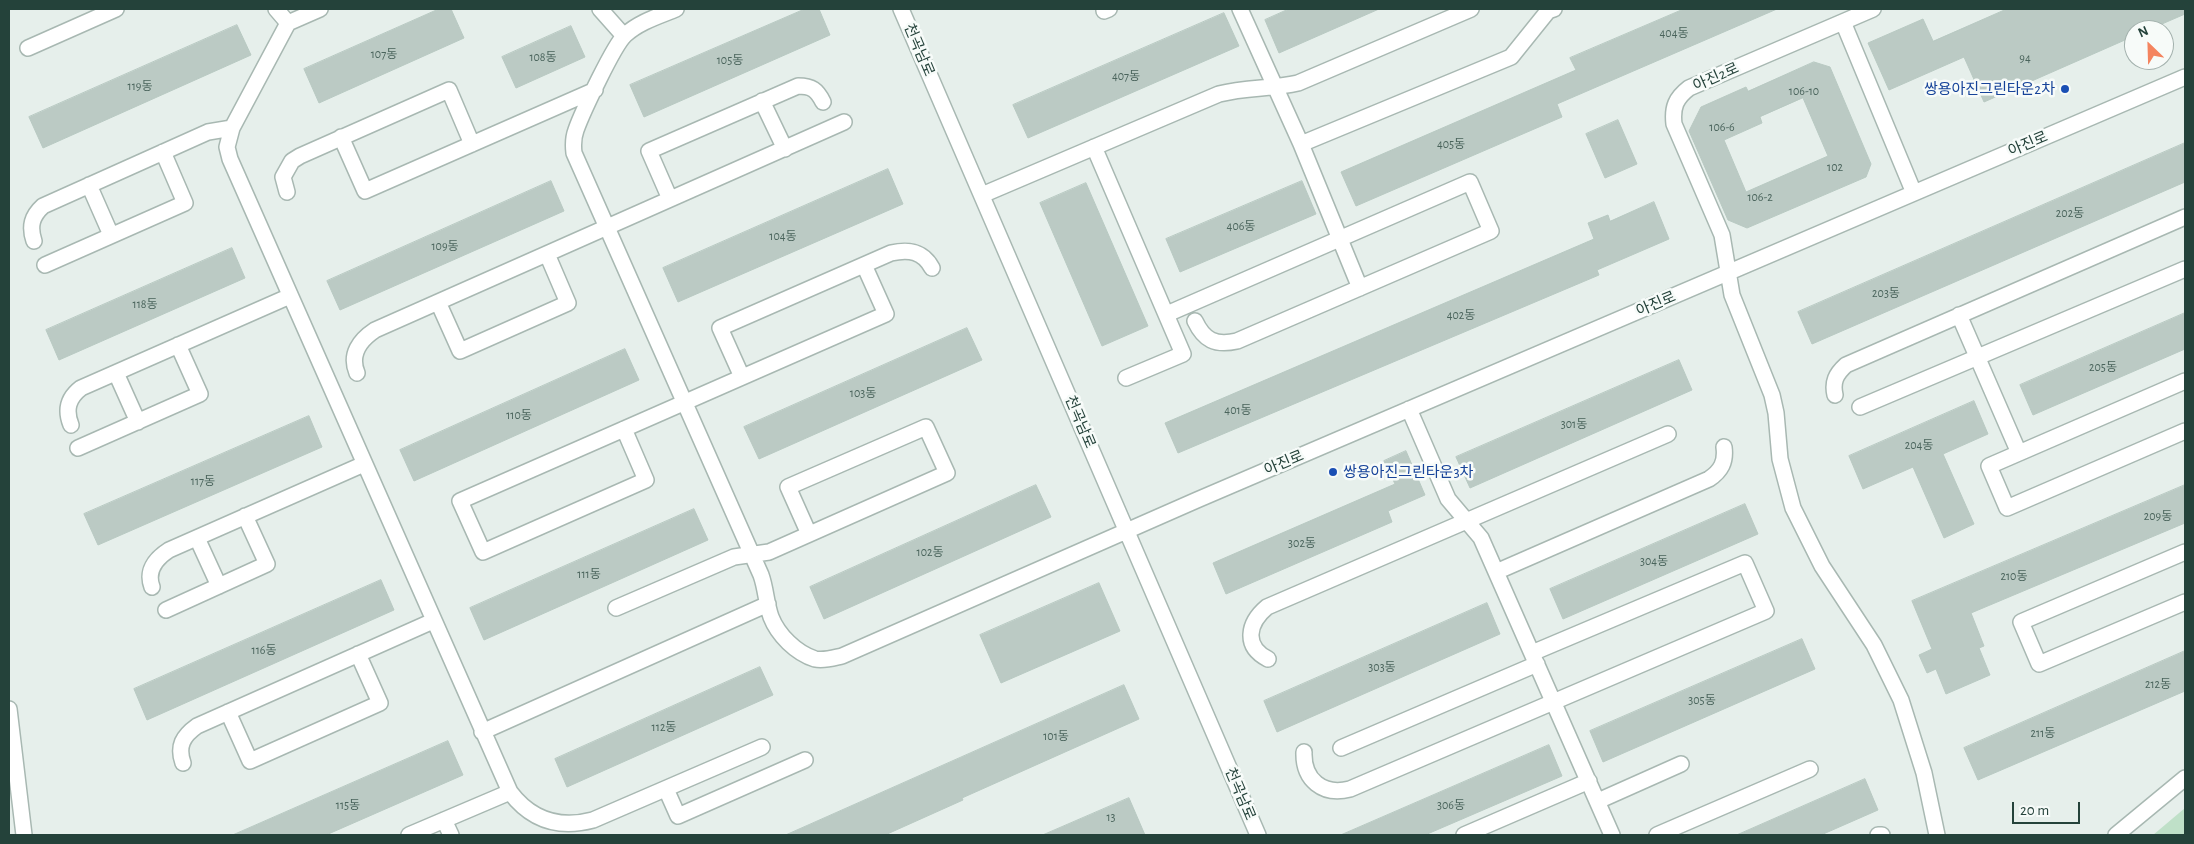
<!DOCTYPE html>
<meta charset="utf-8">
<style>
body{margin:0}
#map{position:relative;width:2194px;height:844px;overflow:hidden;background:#e6efeb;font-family:"Alegreya Sans",sans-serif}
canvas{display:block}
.frame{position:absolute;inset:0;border:10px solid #24423a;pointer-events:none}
.north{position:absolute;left:2124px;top:20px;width:50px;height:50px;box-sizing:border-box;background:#f7fbf9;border:1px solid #a3b1ad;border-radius:50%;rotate:336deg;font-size:14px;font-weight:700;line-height:20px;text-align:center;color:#24423a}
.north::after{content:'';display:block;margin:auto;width:18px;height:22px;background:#f4845f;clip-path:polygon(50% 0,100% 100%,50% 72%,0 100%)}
.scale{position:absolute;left:2012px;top:802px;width:68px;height:22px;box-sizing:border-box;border:2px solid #24423a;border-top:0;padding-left:6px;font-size:15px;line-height:18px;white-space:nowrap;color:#24423a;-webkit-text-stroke:4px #f7fbf9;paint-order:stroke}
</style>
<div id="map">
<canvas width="2194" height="844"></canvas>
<div class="frame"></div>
<div class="north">N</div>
<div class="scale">20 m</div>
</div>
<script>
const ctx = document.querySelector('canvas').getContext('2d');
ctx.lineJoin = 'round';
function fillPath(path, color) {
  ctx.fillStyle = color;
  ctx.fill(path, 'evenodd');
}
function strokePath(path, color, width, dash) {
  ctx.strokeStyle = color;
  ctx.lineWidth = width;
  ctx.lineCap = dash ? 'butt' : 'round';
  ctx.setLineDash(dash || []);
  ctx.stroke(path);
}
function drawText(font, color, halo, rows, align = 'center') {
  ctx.font = font + ' "Alegreya Sans","Noto Sans KR",sans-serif';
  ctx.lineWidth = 5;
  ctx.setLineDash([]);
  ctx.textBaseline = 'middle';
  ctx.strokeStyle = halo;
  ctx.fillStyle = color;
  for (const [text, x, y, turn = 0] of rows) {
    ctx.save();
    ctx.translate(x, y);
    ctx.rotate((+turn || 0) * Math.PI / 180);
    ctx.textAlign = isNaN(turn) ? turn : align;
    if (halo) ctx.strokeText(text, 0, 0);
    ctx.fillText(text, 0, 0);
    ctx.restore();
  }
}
const green = new Path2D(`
 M 2185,808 L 2185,835 L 2153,835 Z`);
const building = new Path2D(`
 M 439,9 L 451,9 L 464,38 L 319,103 L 304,69 Z
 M 805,9 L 819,9 L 830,35 L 644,117 L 630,85 Z
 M 1289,9 L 1379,9 L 1279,53 L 1265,20 Z
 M 1684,9 L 1777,9 L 1557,104 L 1562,117 L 1356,206 L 1341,172 L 1576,70 L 1570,58 Z
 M 2007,9 L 2185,9 L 2185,14 L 2148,30 L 2134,30 L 2134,36 L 1984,102 L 1964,57 L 1889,90 L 1868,43 L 1923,19 L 1933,41 Z
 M 1224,13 L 1239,46 L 1028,138 L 1013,105 Z
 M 237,25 L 251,55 L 43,148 L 29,117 Z
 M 571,26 L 585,57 L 516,88 L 502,57 Z
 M 1814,62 L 1830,67 L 1871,164 L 1866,177 L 1747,228 L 1728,220 L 1689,131 L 1701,107 L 1746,87 L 1748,91 ZM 1803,98 L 1828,156 L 1746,192 L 1724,140 L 1762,123 L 1760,117 Z
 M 1618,120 L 1637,164 L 1605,178 L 1586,134 Z
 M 2185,143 L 2185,182 L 1812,344 L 1798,312 Z
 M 888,169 L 903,204 L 678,302 L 663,268 Z
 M 551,181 L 564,211 L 340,310 L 327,281 Z
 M 1302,181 L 1316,214 L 1180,272 L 1166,239 Z
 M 1086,183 L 1148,326 L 1102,346 L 1040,203 Z
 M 1654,202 L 1669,239 L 1597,270 L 1599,275 L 1178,453 L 1165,423 L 1594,239 L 1588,223 L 1608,215 L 1610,221 Z
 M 232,248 L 245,278 L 59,360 L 46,330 Z
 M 2185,313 L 2185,349 L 2033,415 L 2020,385 Z
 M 967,328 L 982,360 L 759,459 L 744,427 Z
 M 625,349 L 639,380 L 414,481 L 400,450 Z
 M 1679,360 L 1692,390 L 1470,488 L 1456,457 Z
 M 1974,401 L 1988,434 L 1943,454 L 1974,524 L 1944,538 L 1913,467 L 1863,489 L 1849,456 Z
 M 309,416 L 322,447 L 98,545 L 84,514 Z
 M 1406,451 L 1425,495 L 1388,511 L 1392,522 L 1226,594 L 1213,563 L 1395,484 L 1384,461 Z
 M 1036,485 L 1051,517 L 824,619 L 810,587 Z
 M 2185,485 L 2185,523 L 1971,613 L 1984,646 L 1979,648 L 1990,675 L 1946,694 L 1936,669 L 1927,673 L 1919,655 L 1932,649 L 1912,601 Z
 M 1745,504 L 1758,534 L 1563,619 L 1550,589 Z
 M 694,509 L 708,540 L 484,640 L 470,608 Z
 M 381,580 L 394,610 L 147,720 L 134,689 Z
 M 1099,583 L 1120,631 L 1001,683 L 980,635 Z
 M 1487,603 L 1500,634 L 1277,732 L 1264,701 Z
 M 1802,639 L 1815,669 L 1603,762 L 1590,731 Z
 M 2185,651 L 2185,691 L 1978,780 L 1964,748 Z
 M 760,667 L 773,695 L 567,787 L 555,759 Z
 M 1124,685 L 1139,719 L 962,798 L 963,800 L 885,835 L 786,835 Z
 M 448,741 L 463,775 L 326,835 L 233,835 Z
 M 1549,745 L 1562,776 L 1425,835 L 1341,835 Z
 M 1865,779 L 1878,810 L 1821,835 L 1737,835 Z
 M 1129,798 L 1145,835 L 1043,835 Z`);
const minor = new Path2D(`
 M 276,9 L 288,23
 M 320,9 L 288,23 L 232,128 L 227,147 L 230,159 L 510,792 C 531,820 559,829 593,820 L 762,747
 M 600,9 L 624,36
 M 676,9 C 659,16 639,22 625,35 C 614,45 582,113 576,130 C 573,138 573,145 574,153 L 761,575 C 766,589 766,603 771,617 C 778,635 796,653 815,659 C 824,661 833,658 842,656 L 1197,500 L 2185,77
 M 901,9 L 1258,835
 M 1104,9 L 1104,11 L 1109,9
 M 1240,9 L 1301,144 L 1360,288
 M 1873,9 L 1689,88 C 1676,98 1672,107 1674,124 L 1722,235 L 1732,295 L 1772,395 L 1776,413 L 1780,459 L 1793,508 L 1822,566 L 1874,645 L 1901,700 L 1924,773 L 1937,835
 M 1843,22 L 1914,193
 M 28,48 L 116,9
 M 762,101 L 785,149
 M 341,137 L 365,191 L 595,90
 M 1301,144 L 1511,57 L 1548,11 L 1554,9
 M 1094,147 L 1183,354 L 1126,378
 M 89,185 L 111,235
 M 287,192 L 283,177 L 292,161 L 300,156 L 449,90 L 472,144
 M 982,195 L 1219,94 C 1246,87 1272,89 1298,83 L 1471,9
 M 670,199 L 649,151 L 798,86 C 812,86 817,90 823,102
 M 34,241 C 29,226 32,216 43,206 L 208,132 L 232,128
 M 45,265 L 185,203 L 163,152
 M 438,302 L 460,351 L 568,303 L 547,254
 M 1167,314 L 1470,182 L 1491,231 L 1237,341 C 1215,346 1204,340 1195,321
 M 1959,315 L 2019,453
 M 116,373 L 138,422
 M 357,373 C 349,354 360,340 375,330 L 844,122
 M 742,377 L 720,328 L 891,253 C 909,249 923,251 932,268
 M 2185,381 L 1989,466 L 2007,508 L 2185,431
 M 1835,395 C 1832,382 1836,374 1846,365 L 2185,217
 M 1860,407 L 2185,269
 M 1409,409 L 1448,499 L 1481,538 L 1612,835
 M 71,425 C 65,410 68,398 81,388 L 290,296
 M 624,429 L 646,480 L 483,552 L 460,501 L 886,314 L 864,265
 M 78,448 L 200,394 L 178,345
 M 197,538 L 219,586
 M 2185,552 L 2021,622 L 2039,664 L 2185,602
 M 1496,572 L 1709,479 C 1721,471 1726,462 1724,447
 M 152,587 C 146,571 155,559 169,550 L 364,464
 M 616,608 L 734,557 L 769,552 L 947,473 L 926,427 L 788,487 L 809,534
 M 166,610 L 267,564 L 245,516
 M 1268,659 C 1243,646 1248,623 1267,607 L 1668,434
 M 9,709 L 24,835
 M 228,712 L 250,761 L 380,703 L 358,654
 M 482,732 L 768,604
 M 1341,748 L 1537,664
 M 1304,752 C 1303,780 1323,796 1350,789 L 1766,611 L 1745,563 L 1532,653
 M 183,763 C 177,746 183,736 197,726 L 433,621
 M 666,789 L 678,816 L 805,760
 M 1598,801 L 1681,764
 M 444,820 L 451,835
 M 409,835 L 510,792
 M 1464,835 L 1589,781
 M 1657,835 L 1810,769
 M 1878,835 L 1882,835
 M 2116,835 L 2185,778`);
const markers = [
 [2065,89,5,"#1a4fb4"],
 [1333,472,5,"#1a4fb4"]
];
const numberNames = [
 ["404동",1674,33],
 ["107동",384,54],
 ["108동",543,57],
 ["94",2025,58],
 ["105동",730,60],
 ["407동",1126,76],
 ["119동",140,86],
 ["106-10",1804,91],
 ["106-6",1722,127],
 ["405동",1451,144],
 ["102",1835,167],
 ["106-2",1760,197],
 ["202동",2070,213],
 ["406동",1241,226],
 ["104동",783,236],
 ["109동",445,246],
 ["203동",1886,293],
 ["118동",145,304],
 ["402동",1461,315],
 ["205동",2103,367],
 ["103동",863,393],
 ["401동",1238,410],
 ["110동",519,415],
 ["301동",1574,424],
 ["204동",1919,445],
 ["117동",203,481],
 ["209동",2158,516],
 ["302동",1302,543],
 ["102동",930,552],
 ["304동",1654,561],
 ["111동",589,574],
 ["210동",2014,576],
 ["116동",264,650],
 ["303동",1382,667],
 ["212동",2158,684],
 ["305동",1702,700],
 ["112동",664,727],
 ["211동",2043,733],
 ["101동",1056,736],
 ["115동",348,805],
 ["306동",1451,805],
 ["13",1111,817]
];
const streetNames = [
 ["천곡남로",919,50,67],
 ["아진2로",1716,77,-24],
 ["아진로",2028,144,-23],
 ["아진로",1656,304,-23],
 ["천곡남로",1080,422,67],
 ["아진로",1284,463,-23],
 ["천곡남로",1240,794,67]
];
const transitNames = [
 ["쌍용아진그린타운2차",2055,89],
 ["쌍용아진그린타운3차",1343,472,"left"]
];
fillPath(green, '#bfe0c8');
fillPath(building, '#bbcac4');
strokePath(building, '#b8c9c2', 1);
strokePath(minor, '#a8b8b2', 18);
strokePath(minor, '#fff', 15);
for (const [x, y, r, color] of markers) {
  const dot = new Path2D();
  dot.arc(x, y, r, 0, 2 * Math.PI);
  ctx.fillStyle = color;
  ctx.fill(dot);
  strokePath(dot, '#f7fbf9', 2);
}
drawText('12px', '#4a645c', null, numberNames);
drawText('15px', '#24423a', '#f7fbf9', streetNames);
drawText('15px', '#164399', '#f7fbf9', transitNames, 'right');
</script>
